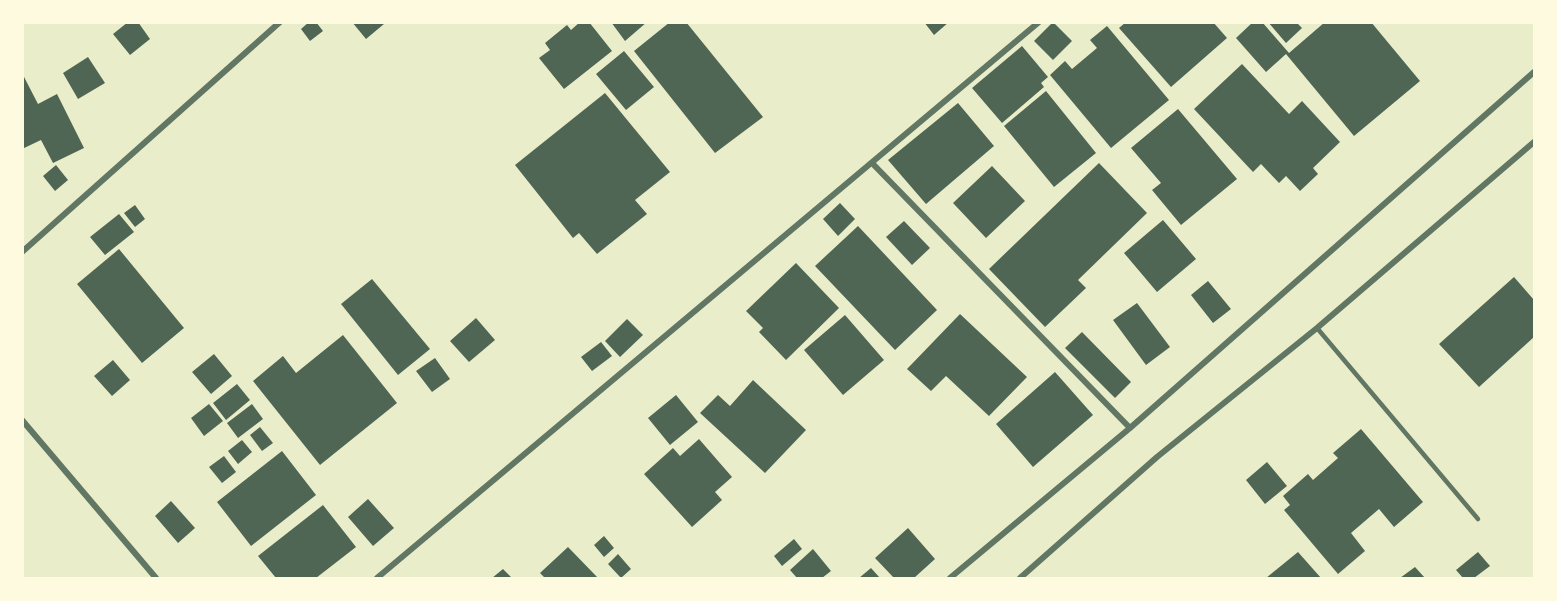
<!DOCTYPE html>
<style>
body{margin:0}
#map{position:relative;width:1557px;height:601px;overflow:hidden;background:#e9edc9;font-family:Figtree,sans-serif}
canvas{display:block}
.frame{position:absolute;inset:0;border:24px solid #fefae0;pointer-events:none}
</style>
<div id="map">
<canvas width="1557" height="601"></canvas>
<div class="frame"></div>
</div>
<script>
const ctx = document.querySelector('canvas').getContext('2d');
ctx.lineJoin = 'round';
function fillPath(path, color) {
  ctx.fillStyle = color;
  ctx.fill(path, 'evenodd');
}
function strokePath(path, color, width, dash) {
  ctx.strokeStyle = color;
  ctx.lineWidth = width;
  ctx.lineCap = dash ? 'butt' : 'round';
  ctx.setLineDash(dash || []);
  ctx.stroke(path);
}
const building = new Path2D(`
 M 128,22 L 138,22 L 150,39 L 130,55 L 113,34 Z
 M 309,22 L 316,22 L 323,31 L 310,41 L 301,29 Z
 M 352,22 L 383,22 L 384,24 L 366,39 Z
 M 580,22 L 589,22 L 612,51 L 564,89 L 539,58 L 550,50 L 545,43 L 567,25 L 571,30 Z
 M 611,22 L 647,22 L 625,41 Z
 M 670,22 L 686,22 L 763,117 L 715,153 L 634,51 Z
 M 924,22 L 949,22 L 934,35 Z
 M 1053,22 L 1072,41 L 1053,60 L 1034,41 Z
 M 1126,22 L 1213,22 L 1227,38 L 1171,87 L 1119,28 Z
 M 1253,22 L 1262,22 L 1289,53 L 1325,22 L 1371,22 L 1420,81 L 1354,136 L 1286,54 L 1266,72 L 1236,38 Z
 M 1268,22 L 1299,22 L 1298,24 L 1302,28 L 1286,43 Z
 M 1107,26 L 1169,100 L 1111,148 L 1050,75 L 1065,61 L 1072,69 L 1097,48 L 1090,40 Z
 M 1022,46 L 1048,77 L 1041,83 L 1044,87 L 1002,123 L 972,88 Z
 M 624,51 L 654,87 L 626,110 L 596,74 Z
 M 88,57 L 105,83 L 78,99 L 63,73 Z
 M 1242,64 L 1289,114 L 1302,101 L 1340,142 L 1313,168 L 1318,174 L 1300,191 L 1286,176 L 1279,183 L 1261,164 L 1253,172 L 1194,109 Z
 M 22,73 L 38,104 L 57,94 L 84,148 L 53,163 L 41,140 L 22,149 Z
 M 1046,91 L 1096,153 L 1054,187 L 1004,126 Z
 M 605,93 L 670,172 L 635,200 L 647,214 L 597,254 L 579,233 L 573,238 L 515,165 Z
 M 958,103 L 994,146 L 926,204 L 888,160 Z
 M 1178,109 L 1237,179 L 1181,225 L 1152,190 L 1161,183 L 1131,148 Z
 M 1099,163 L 1147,213 L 1078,280 L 1086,288 L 1045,327 L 989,269 Z
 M 56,165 L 68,180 L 55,191 L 43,176 Z
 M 992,166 L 1025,201 L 986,238 L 953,203 Z
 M 840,203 L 855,219 L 838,236 L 823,219 Z
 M 135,205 L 145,219 L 135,227 L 124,213 Z
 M 119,214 L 134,232 L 105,255 L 90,237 Z
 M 1163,220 L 1196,259 L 1157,292 L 1124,253 Z
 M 904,221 L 930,248 L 912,265 L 886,237 Z
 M 858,226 L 937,310 L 895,350 L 815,266 Z
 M 119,249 L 184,328 L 142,363 L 77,284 Z
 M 796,263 L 839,308 L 786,360 L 759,332 L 763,328 L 746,311 Z
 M 1514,277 L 1534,300 L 1534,337 L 1479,387 L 1439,344 Z
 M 372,279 L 430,349 L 398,375 L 341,304 Z
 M 1208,281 L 1231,309 L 1213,323 L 1191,295 Z
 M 1137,303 L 1170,347 L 1146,365 L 1113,320 Z
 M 960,314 L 1027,377 L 989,416 L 946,376 L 931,391 L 907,369 Z
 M 845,315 L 884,360 L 843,395 L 804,350 Z
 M 476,318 L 495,340 L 469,362 L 450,341 Z
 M 627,319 L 643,335 L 620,357 L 605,341 Z
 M 1082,332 L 1131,382 L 1115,398 L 1065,348 Z
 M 343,335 L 397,403 L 320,465 L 253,381 L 283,356 L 296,373 Z
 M 601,342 L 612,356 L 592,371 L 581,357 Z
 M 214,354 L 232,376 L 211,394 L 192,372 Z
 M 435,358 L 450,379 L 432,392 L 416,371 Z
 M 113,360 L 130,380 L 112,396 L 94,376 Z
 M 1055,372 L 1093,415 L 1033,467 L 996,424 Z
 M 753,380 L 806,430 L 765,473 L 700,413 L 718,395 L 730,406 Z
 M 237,384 L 250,400 L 226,420 L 213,403 Z
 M 676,395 L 698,422 L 670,445 L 648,418 Z
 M 209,404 L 223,421 L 204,436 L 191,418 Z
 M 252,404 L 263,419 L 238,438 L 227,423 Z
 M 260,427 L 273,443 L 262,451 L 250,435 Z
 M 1361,429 L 1423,502 L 1394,527 L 1379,509 L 1351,533 L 1365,551 L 1338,574 L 1284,510 L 1290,505 L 1283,496 L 1308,474 L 1313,480 L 1338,458 L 1333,453 Z
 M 699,439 L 732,477 L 715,492 L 722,500 L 692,527 L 644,474 L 673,448 L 680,456 Z
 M 242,440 L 252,452 L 238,464 L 228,451 Z
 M 282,451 L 316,495 L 251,546 L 217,502 Z
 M 224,456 L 236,472 L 222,483 L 209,467 Z
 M 1267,462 L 1287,486 L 1265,504 L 1246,480 Z
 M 368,499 L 394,528 L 373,546 L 348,517 Z
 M 171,501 L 195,528 L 178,543 L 155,516 Z
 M 323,505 L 356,547 L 316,578 L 276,578 L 258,556 Z
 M 908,528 L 935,559 L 914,578 L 894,578 L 875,558 Z
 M 604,536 L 614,548 L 604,557 L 594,545 Z
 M 794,539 L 802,549 L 782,566 L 774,556 Z
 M 568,547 L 598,578 L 545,578 L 540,573 Z
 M 813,549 L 831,571 L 822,578 L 797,578 L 790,570 Z
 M 1298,552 L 1321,578 L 1266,578 Z
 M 1478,552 L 1490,566 L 1474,578 L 1463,578 L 1456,570 Z
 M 618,554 L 631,569 L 621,578 L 608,564 Z
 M 1415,567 L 1425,578 L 1400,578 Z
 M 871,568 L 880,578 L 859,578 Z
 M 503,569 L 512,578 L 492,578 Z`);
const service = new Path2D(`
 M 1317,328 L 1478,519`);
const minor = new Path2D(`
 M 872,163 L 1130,428
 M 22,252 L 280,22
 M 22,420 L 156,578
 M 377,578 L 1039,22
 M 950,578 L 1130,428 L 1534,72
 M 1020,578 L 1157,457 L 1317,328 L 1534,142`);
fillPath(building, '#4f6655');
strokePath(service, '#617663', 4.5);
strokePath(minor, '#617663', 6);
</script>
